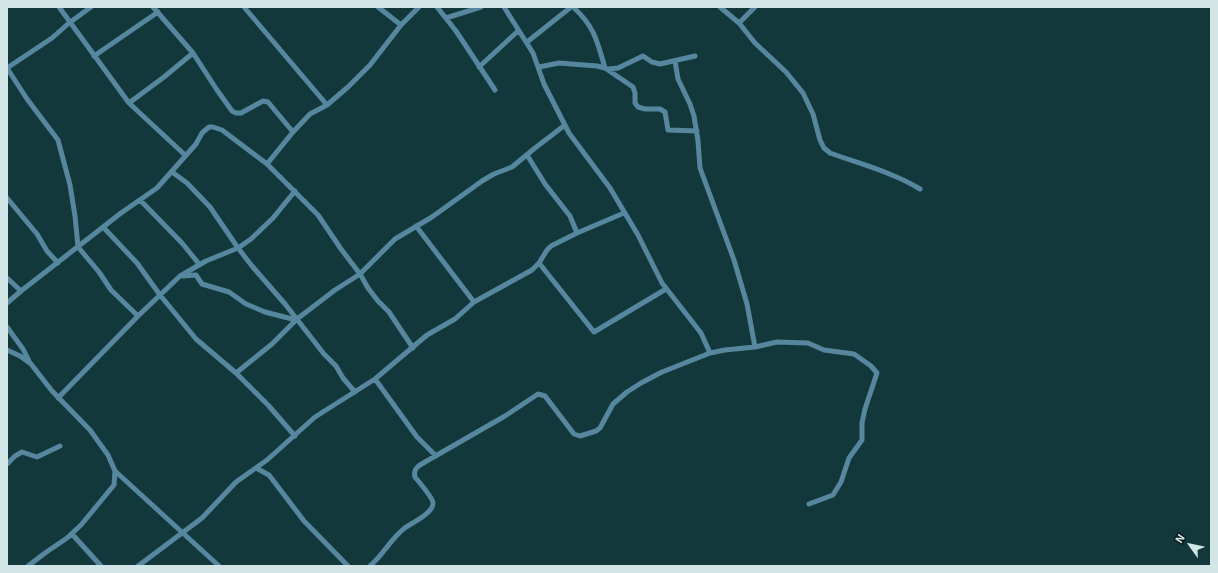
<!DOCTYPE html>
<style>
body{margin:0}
#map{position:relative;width:1218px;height:573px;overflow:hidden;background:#12383b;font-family:"Exo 2",sans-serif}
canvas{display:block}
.frame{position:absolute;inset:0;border:8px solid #d2e6e7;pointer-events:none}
.north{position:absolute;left:1170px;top:525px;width:40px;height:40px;-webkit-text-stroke:3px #0d1d1e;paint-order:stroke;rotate:303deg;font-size:11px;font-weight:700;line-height:16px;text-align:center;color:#d2e6e7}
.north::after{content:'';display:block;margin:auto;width:14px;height:18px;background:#d2e6e7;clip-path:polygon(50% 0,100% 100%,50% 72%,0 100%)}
</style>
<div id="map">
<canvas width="1218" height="573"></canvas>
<div class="frame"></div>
<div class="north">N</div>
</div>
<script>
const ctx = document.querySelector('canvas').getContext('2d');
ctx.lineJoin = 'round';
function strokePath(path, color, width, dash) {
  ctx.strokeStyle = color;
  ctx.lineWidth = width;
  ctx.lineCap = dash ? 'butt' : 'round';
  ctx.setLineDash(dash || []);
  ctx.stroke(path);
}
const street = new Path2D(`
 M 59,7 L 129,103 L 185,155
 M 153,7 L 193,53 L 217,90 L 232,111 L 236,113 L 241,113 L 263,101 L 268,102 L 293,132
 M 244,7 L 327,105
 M 378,7 L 401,25
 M 437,7 L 456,31 L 495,90
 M 504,7 L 533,53 L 544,84 L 569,133 L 610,188 L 638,235 L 662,283 L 701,333 L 710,353
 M 573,7 C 595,27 597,41 605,68
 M 720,7 L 739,23 L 755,43 L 786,72 L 803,93 L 813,114 L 820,140 L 824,148 L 830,153 C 860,164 892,172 920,189
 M 446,18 L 481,7
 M 739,23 L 755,7
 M 527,42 L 571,7
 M 94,56 L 158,12
 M 675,61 L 678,79 L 690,104 L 694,116 L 698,141 L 700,168 L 734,260 L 747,304 L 755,347
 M 479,67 L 518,31
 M 539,67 L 559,63 L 597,66 L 605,68 L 633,87 L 635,93 L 635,103 L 638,107 L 645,109 L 660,109 L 665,112 L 668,130 L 697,131
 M 7,68 L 27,99 L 58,140 L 70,185 L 75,216 L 78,247 L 99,272 L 111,290 L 138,316
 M 7,68 L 52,38 L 69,23 L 91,7
 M 609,69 L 618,68 L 643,56 L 652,62 L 660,64 L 695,56
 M 129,103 L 164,77 L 193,53
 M 527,155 L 545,184 L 570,216 L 577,233
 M 267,164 L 293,132 L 310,114 L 327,105 L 348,87 L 370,65 L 401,25 L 419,7
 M 172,172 L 187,183 L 210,207 L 238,248 L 252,266 L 285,304 L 324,354 L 336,366 L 343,378 L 355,392
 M 7,198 L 37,234 L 47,251 L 58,263
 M 140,200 L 182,243 L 199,264
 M 416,226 L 474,302
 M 104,228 L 137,263 L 160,295 L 196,339 L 236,373 L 268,405 L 295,436
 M 539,263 L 594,332 L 666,289
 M 183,276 L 196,275 L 202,284 L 229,292 L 246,304 L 265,312 L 296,320
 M 7,278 L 21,291
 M 7,303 L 21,291 L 121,213 L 157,188 L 196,144 L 202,133 L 209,127 L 213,127 L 222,130 L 267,164 L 318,215 L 341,249 L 360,274 L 368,288 L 378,301 L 389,312 L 413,348
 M 7,327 L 23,349 L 30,363
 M 7,350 L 20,356 L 31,364 L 52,391 L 90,430 L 108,455 L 115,471 L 219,566
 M 236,373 L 272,344 L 297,319 L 335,290 L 360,274 L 395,239 L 432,217 L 482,181 L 494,174 L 512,167 L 535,148 L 565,125
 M 375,379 L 417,437 L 436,456
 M 58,398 L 138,316 L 180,276 L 206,261 L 238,248 L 251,239 L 273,218 L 295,191
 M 7,464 L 15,456 L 22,452 L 37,457 L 60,446
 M 256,468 L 269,475 L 304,521 L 348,566
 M 72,534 L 101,566
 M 28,566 L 45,553 L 67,538 L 81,525 L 114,485 L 115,471
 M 138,566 L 202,518 L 236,482 L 267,460 L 315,417 L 375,379 L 427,335 L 455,319 L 474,302 L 532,270 L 539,263 L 547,250 L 551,246 L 577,233 L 624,213
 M 370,566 C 384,554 392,537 406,527 C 413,523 434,512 433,503 C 433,498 419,482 415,477 C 413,469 418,466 425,462 L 505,416 L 538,394 L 545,396 L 574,434 L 580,436 L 596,431 L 600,428 L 613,404 L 627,392 L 641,383 L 662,372 L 710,353 L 725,350 L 755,347 L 777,342 L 808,343 L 824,350 L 854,354 L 871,366 L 877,373 L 865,409 L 862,423 L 862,440 L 849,458 L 841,482 L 833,495 L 809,504`);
strokePath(street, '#56879e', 5);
</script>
